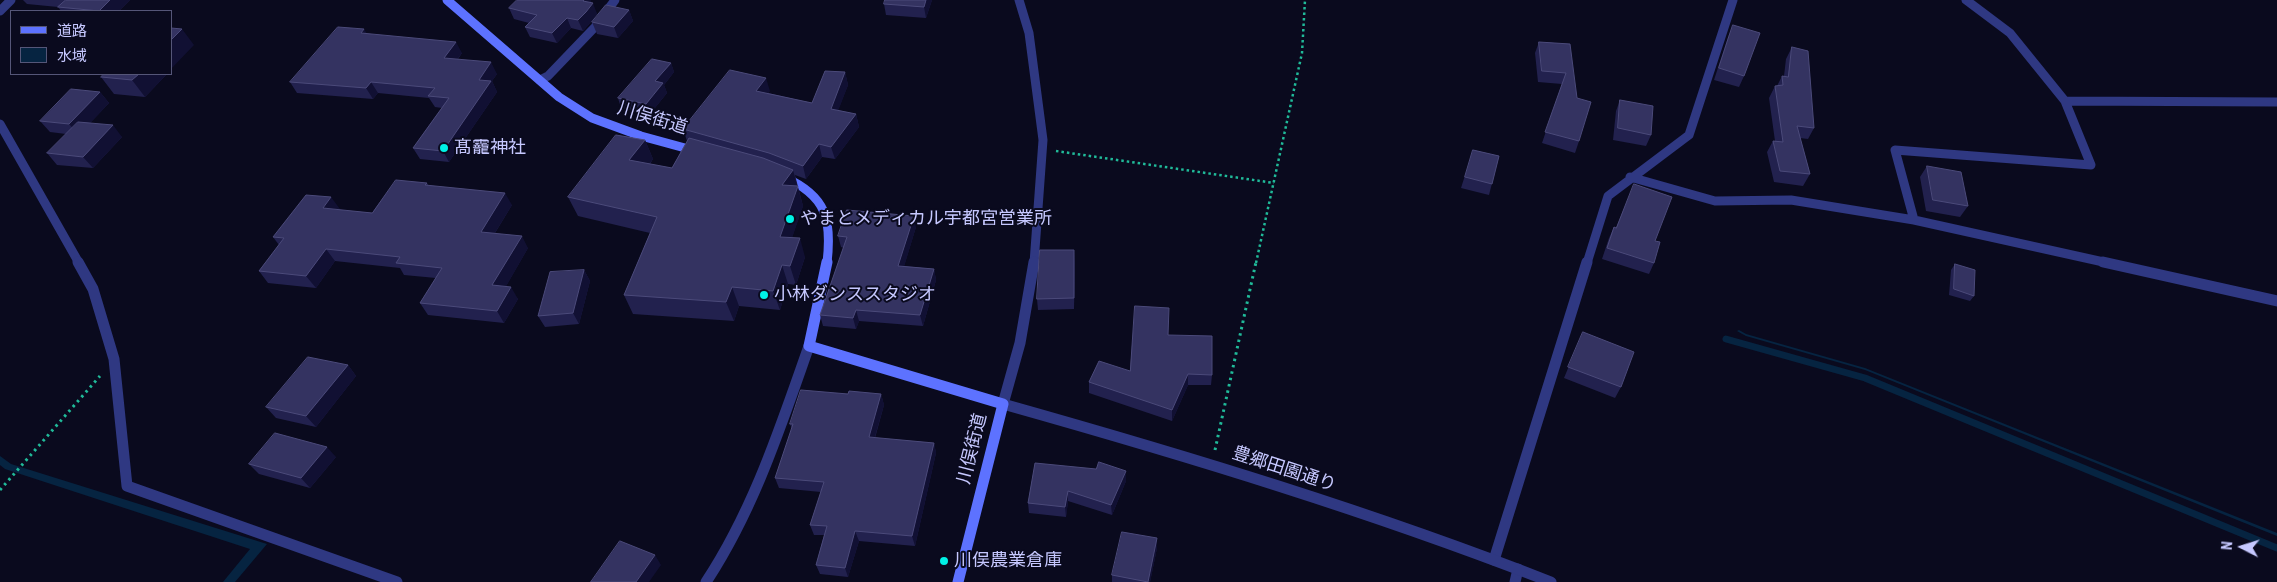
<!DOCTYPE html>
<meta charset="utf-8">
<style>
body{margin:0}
#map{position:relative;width:2277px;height:582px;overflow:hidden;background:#0a0a1e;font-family:"Roboto Condensed","Noto Sans JP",sans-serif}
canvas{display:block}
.legend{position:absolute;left:10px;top:10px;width:162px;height:65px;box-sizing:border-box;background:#0a0a1e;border:1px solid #555678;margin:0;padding:6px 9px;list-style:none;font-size:15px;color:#c6c8ff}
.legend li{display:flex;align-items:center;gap:10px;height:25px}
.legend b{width:25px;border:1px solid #555678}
.north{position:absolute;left:2217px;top:522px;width:50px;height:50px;-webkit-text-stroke:4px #0a0a1e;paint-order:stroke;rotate:275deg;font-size:14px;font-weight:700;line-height:20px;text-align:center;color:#c6c8ff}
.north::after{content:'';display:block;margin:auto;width:18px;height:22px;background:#c6c8ff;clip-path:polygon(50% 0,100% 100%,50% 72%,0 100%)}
</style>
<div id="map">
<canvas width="2277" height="582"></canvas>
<ul class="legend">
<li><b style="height:6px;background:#5d72ff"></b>道路</li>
<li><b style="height:14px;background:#062441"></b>水域</li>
</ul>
<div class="north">N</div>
</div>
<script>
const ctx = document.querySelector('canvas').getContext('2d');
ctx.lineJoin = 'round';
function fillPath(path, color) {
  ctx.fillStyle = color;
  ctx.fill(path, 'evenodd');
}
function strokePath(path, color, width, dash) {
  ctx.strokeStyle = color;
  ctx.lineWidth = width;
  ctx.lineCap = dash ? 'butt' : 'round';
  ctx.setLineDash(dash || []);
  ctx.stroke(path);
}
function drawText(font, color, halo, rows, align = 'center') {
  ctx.font = font + ' "Roboto Condensed","Noto Sans JP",sans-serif';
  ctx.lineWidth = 4;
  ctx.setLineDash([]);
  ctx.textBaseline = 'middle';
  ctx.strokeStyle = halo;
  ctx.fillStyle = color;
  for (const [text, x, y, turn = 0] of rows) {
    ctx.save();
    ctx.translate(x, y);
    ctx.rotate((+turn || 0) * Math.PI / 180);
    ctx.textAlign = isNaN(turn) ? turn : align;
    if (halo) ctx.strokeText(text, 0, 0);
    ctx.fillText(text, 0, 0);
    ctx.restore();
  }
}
const water = new Path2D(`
 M 1739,330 L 1746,334 L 1865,368 L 2277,533 L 2277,536 L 1865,370 L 1746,336 L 1737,331 Z
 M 0,456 L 11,464 L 267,544 L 235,582 L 223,582 L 250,549 L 5,469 L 0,465 Z`);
const stream = new Path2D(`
 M 1726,339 L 1865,378 L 2277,548`);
const pathFar1 = new Path2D(`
 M 1056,151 L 1274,183
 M 1256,263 L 1302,53 L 1305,0`);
const path = new Path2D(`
 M 1215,450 L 1256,262
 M 0,490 L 100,376`);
const minorFar1 = new Path2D(`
 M 1019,0 L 1029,33 L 1043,140 L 1034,263
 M 0,11 L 11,0
 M 540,80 L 548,76 L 595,27 L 615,0
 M 2065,101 L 2277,102
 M 0,124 L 79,263
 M 1630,177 L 1715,201 L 1791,200 L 1914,220 L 2108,263
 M 1914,220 L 1895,150 L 2091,165 L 2065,101 L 2010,33 L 1966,0
 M 1587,263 L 1608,196 L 1689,135 L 1733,0`);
const minor = new Path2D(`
 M 78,262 L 93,289 L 114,359 L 127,486 L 397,582
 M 2103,262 L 2277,301
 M 1003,404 L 1020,343 L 1034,262
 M 1494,560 L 1587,262
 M 706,582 C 754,509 780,428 809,346
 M 1515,582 L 1518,569`);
const tertiary = new Path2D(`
 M 1003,404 C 1188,456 1372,512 1551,582`);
const secondaryFar1 = new Path2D(`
 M 447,0 L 559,97 L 592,118 L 641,136 L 696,151
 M 784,177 C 827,196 832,220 827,263`);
const secondary = new Path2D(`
 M 827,262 L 809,346 L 1003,404 L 958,582`);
const wall = new Path2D(`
 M 23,0 L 130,0 L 119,11 L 61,11 L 58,7 L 27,4 Z
 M 517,0 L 590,0 L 597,14 L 590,23 L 583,31 L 571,28 L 557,43 L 530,37 L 525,27 L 529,23 L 514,19 L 509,8 Z
 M 932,0 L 926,18 L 886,15 L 884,4 Z
 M 629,10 L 633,21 L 618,38 L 597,34 L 592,22 Z
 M 1733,25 L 1744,76 L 1739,87 L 1714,80 L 1728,37 Z
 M 367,34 L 462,53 L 458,59 L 497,74 L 492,81 L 497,92 L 449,162 L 420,159 L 413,148 L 442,108 L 435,107 L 429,98 L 378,93 L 373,99 L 297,93 L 290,82 Z
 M 1539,42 L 1570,44 L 1579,141 L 1575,153 L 1542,143 L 1562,84 L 1538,82 L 1535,53 Z
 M 1792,47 L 1814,128 L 1808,139 L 1800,138 L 1810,174 L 1803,186 L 1774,182 L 1767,152 L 1773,141 L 1775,141 L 1769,98 L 1775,86 L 1777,86 L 1782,76 L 1784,76 L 1786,59 Z
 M 671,63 L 674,72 L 664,85 L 667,93 L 650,114 L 621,108 L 618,98 Z
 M 845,72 L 848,85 L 838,110 L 856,114 L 859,127 L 835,159 L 822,157 L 806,179 L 795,175 L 803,206 L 792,237 L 805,257 L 796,285 L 788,284 L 780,310 L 739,306 L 734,321 L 633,314 L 624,295 L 650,233 L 578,216 L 568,197 L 645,140 L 653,159 L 650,164 L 672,168 L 687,141 L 683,129 L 770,91 L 768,93 L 812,103 Z
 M 167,74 L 145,97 L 114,94 L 101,77 Z
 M 100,92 L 109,103 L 90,123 L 122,137 L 93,168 L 57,165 L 47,153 L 66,134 L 50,132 L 40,121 Z
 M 1620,100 L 1651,135 L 1646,146 L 1613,140 L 1616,111 Z
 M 1473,150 L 1499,156 L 1489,195 L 1461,188 Z
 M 1927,166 L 1968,206 L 1960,217 L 1926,211 L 1920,177 Z
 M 427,183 L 429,186 L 512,205 L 495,233 L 528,248 L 506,286 L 518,299 L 504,323 L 428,315 L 420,303 L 436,278 L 404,275 L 400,268 L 335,261 L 316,288 L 268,283 L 259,271 L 279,245 L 273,237 L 340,209 L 339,210 L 372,213 Z
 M 916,227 L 904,266 L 934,269 L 936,280 L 923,326 L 859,321 L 856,329 L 823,326 L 820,315 L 844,248 L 841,247 L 838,236 Z
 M 1614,227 L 1655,241 L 1654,263 L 1649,274 L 1602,259 L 1609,238 Z
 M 1075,261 L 1074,309 L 1038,310 L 1037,299 Z
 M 1955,264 L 1974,296 L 1970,301 L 1949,295 L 1951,270 Z
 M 584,270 L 590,281 L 579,324 L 545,327 L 538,316 Z
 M 1583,332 L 1621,387 L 1615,398 L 1564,378 Z
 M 1168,335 L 1212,375 L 1211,385 L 1188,385 L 1172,421 L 1089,393 L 1089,382 L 1130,371 Z
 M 348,365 L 356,376 L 316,427 L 276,418 L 266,407 Z
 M 848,394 L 881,394 L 884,405 L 875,438 L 934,443 L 936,453 L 915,546 L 859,541 L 848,577 L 820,574 L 816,565 L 824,535 L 814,535 L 810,525 L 821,492 L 779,488 L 775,478 L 792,429 L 790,424 Z
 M 336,457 L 310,488 L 259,474 L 249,464 Z
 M 1035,463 L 1126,481 L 1112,515 L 1068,501 L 1066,517 L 1029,513 L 1028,503 Z
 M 1157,538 L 1157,548 L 1150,582 L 1112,582 L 1112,575 Z`);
const shadedWall = new Path2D(`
 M 110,0 L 130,0 L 119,11 L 99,11 Z
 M 583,0 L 590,0 L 592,4 L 593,3 L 597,14 L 590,23 L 583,31 L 578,20 Z
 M 926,0 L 932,0 L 926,18 L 924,7 Z
 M 629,10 L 633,21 L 618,38 L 614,27 Z
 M 567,18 L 571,28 L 557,43 L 552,33 Z
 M 182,29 L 194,45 L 171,69 L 171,40 Z
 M 364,29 L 371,40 L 361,33 Z
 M 456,42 L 462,53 L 450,69 L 444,58 Z
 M 491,62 L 497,74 L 492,81 L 497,92 L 449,162 L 443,151 L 479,80 Z
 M 671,63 L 674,72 L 664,85 L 667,93 L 650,114 L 646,104 L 655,81 Z
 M 845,72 L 848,85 L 834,122 L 831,109 Z
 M 139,74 L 167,74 L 145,97 L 132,80 Z
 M 766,78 L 770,91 L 760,104 L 756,91 Z
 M 371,82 L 378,93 L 373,99 L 366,88 Z
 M 100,92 L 109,103 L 79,135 L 69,124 Z
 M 856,114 L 859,127 L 835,159 L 831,147 Z
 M 113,125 L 122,137 L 93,168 L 83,157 Z
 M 645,140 L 653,159 L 638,179 L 629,160 Z
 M 819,144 L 822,157 L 806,179 L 803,166 Z
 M 793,170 L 803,206 L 786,256 L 780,237 L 782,185 Z
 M 505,193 L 512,205 L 488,244 L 481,232 Z
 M 331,197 L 340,209 L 331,220 L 323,208 Z
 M 914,216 L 916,227 L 901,277 L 898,266 Z
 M 522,236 L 528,248 L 500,297 L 492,285 Z
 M 800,238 L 805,257 L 796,285 L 790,266 Z
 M 326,249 L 335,261 L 316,288 L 306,276 Z
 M 1074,250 L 1075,261 L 1074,309 Z
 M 782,265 L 788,284 L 780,310 L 773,291 Z
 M 934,269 L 936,280 L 923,326 L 920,315 Z
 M 584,270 L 590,281 L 579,324 L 573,313 Z
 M 511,287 L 518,299 L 504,323 L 497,311 Z
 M 732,287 L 739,306 L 734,321 L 726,302 Z
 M 856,310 L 859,321 L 856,329 L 853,318 Z
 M 348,365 L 356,376 L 316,427 L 306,416 Z
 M 1188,374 L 1188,385 L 1172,421 L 1172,410 Z
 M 881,394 L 884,405 L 872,447 L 869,437 Z
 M 934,443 L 936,453 L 915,546 L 912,536 Z
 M 327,447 L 336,457 L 310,488 L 301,478 Z
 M 1126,471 L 1126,481 L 1112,515 L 1111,505 Z
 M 1068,491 L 1068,501 L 1066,517 L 1065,507 Z
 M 855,531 L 859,541 L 848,577 L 845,568 Z
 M 1157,538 L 1157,548 L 1150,582 L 1148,582 Z
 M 655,555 L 661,565 L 649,582 L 636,582 Z`);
const building = new Path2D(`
 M 66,0 L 110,0 L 99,11 L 58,7 Z
 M 517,0 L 584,0 L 583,1 L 593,3 L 586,12 L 578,20 L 567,18 L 552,33 L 525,27 L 537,15 L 509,8 Z
 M 885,0 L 926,0 L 924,7 L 884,4 Z
 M 606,5 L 629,10 L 614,27 L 592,22 Z
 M 1733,25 L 1760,33 L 1744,76 L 1719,68 Z
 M 338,27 L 364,29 L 361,33 L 456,42 L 444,58 L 491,62 L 479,80 L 491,81 L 443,151 L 413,148 L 449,98 L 428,96 L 435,88 L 371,82 L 366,88 L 290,82 Z
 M 171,28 L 182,29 L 171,40 Z
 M 1539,42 L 1570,44 L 1577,98 L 1591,102 L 1579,141 L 1545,132 L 1566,73 L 1542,71 Z
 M 1792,47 L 1808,51 L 1814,128 L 1797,126 L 1810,174 L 1780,171 L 1773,141 L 1783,142 L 1775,86 L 1783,85 L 1782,76 L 1788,77 Z
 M 652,59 L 671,63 L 655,81 L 663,83 L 646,104 L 618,98 Z
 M 730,70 L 766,78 L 756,91 L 812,103 L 825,71 L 845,72 L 831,109 L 856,114 L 831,147 L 819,144 L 803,166 L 769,153 L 683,129 Z
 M 104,74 L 139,74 L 132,80 L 101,77 Z
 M 71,89 L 100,92 L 69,124 L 40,121 Z
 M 1620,100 L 1653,106 L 1651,135 L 1618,128 Z
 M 78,122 L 113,125 L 83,157 L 47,153 Z
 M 616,135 L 645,140 L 629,160 L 672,168 L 689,138 L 763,158 L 793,170 L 782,185 L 798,186 L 780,237 L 800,238 L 790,266 L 782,265 L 773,291 L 732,287 L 726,302 L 624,295 L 657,217 L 568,197 Z
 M 1473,150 L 1499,156 L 1492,184 L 1465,177 Z
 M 1927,166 L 1961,172 L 1968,206 L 1933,200 Z
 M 396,180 L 427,183 L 425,185 L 505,193 L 481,232 L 522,236 L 492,285 L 511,287 L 497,311 L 420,303 L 442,268 L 396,263 L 400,257 L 326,249 L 306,276 L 259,271 L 284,238 L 273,237 L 306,195 L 331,197 L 323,208 L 372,213 Z
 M 1634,184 L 1672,197 L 1655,241 L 1660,242 L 1654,263 L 1607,248 L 1614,227 L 1616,228 Z
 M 847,210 L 914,216 L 898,266 L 934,269 L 920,315 L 856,310 L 853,318 L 820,315 L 847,237 L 838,236 Z
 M 1040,250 L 1074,250 L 1074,298 L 1037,299 Z
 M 1955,264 L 1975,270 L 1974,296 L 1954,289 Z
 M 584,270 L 573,313 L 538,316 L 550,272 Z
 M 1135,306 L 1169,308 L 1168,335 L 1212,336 L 1212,375 L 1188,374 L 1172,410 L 1089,382 L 1099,361 L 1130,371 Z
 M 1583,332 L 1634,352 L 1621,387 L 1568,367 Z
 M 308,357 L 348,365 L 306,416 L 266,407 Z
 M 801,390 L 848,394 L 849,391 L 881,394 L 869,437 L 934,443 L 912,536 L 855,531 L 845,568 L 816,565 L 827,526 L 810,525 L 824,482 L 775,478 L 793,424 L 790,424 Z
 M 275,433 L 327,447 L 301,478 L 249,464 Z
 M 1099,462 L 1126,471 L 1111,505 L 1068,491 L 1065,507 L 1028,503 L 1035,463 L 1096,469 Z
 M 1122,532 L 1157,538 L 1148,582 L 1112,575 Z
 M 620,541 L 655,555 L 636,582 L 591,582 Z`);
const markers = [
 [444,148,5,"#00f1e6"],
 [790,219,5,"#00f1e6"],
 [764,295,5,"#00f1e6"],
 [944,561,5,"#00f1e6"]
];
const streetNames = [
 ["川俣街道",652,119,17],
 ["川俣街道",973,449,-76],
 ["豊郷田園通り",1284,470,18]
];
const poiNames = [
 ["髙靇神社",454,148],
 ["やまとメディカル宇都宮営業所",800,219],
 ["小林ダンススタジオ",774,295],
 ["川俣農業倉庫",954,561]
];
fillPath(water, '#062441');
strokePath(stream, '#062441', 7);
strokePath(pathFar1, '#20ba99', 2.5, [2.5, 3]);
strokePath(path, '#20ba99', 3, [2.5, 4]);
strokePath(minorFar1, '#2f3882', 9);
strokePath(minor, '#2f3882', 11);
strokePath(tertiary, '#2f3882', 11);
strokePath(secondaryFar1, '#5d72ff', 9);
strokePath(secondary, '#5d72ff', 11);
fillPath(wall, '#22214e');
fillPath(shadedWall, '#111033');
fillPath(building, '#343361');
strokePath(building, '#4b4a7a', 1);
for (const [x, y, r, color] of markers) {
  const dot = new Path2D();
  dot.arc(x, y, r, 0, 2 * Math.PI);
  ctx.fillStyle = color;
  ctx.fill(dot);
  strokePath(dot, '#0a0a1e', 2);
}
drawText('18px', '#c6c8ff', '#0a0a1e', streetNames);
drawText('18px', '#c6c8ff', '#0a0a1e', poiNames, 'left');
</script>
